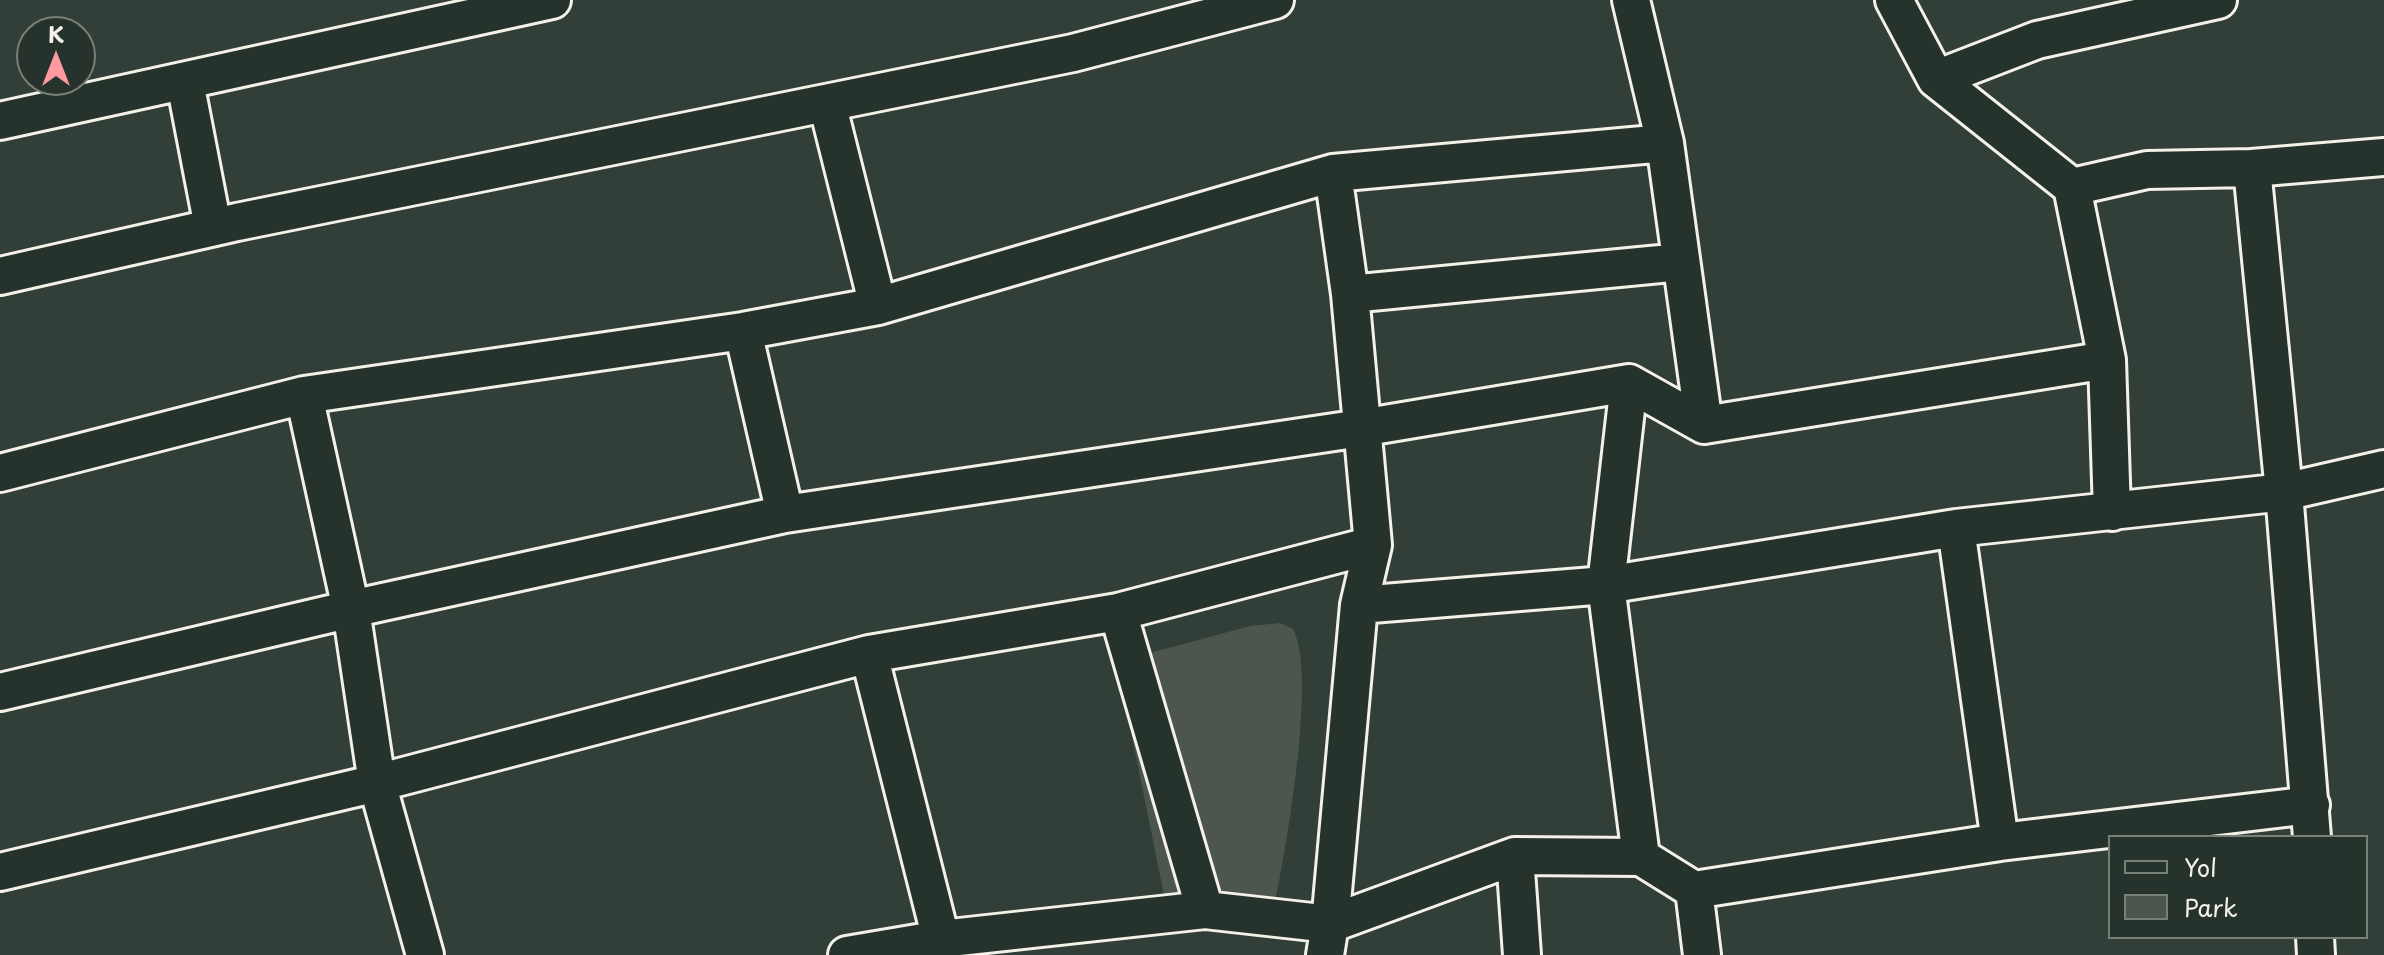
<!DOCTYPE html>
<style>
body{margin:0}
#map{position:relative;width:2384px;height:955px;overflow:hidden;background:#323e38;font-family:"Playpen Sans",sans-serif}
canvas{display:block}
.legend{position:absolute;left:2108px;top:835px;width:260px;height:104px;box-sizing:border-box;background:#26332d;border:2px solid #787f78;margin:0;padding:10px 14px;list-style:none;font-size:24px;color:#f4f1e8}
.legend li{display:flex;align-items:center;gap:16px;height:40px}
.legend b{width:40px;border:2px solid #787f78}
.north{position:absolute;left:16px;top:16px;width:80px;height:80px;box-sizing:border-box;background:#26332d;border:2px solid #787f78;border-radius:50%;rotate:0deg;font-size:22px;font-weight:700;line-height:32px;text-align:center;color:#f4f1e8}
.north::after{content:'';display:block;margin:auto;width:28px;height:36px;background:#ff9aa2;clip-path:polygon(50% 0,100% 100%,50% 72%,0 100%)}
</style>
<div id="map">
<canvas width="2384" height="955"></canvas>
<ul class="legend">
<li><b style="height:10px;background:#26332d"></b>Yol</li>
<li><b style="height:22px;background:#4c564f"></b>Park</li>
</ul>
<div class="north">K</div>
</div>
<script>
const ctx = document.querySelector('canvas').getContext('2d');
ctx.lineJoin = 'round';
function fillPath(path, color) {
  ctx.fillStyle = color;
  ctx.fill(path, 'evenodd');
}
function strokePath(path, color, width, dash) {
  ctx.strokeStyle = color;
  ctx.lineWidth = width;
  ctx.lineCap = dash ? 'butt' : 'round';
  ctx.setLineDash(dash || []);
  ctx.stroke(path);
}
const green = new Path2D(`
 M 1280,623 L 1293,629 C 1317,675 1286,847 1275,902 L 1168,915 L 1117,662 L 1250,626 Z`);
const minor = new Path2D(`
 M 1631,0 L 1665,143 L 1704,425
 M 1894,0 L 1936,79 L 2072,187 L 2107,360 L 2112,512
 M 1936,79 L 2037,40 L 2218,0
 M 185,82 L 213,227
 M 827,103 L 878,306
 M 0,121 L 552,0
 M 2252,168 L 2284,492 L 2312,837
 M 2072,187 L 2147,170 L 2252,168 L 2384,157
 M 0,276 L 237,222 L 1073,53 L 1275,0
 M 1350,294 L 1681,262
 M 743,331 L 785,514
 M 1629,383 L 1606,585 L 1641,857 L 1694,890 L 1702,955
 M 304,395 L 351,609 L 377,783 L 425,955
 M 0,473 L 304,395 L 743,331 L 878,306 L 1333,173 L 1665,143
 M 1956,528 L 2000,842
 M 1359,605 L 1606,585 L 1956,528 L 2284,492 L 2384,469
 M 1118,612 L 1205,910
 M 869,654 L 941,939
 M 0,692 L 351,609 L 785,514 L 1361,428 L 1629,383 L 1704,425 L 2107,360
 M 1515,856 L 1522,955
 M 0,872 L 377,783 L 869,654 L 1118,612 L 1373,545
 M 1694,890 L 2000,842 L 2311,805
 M 2315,937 L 2316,955
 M 847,955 L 941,939 L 1205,910 L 1330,924 L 1515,856 L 1641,857
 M 1325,955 L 1330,924 L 1359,605 L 1373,545 L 1350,294 L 1333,173`);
fillPath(green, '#4c564f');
strokePath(minor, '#f4f1e8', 42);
strokePath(minor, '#26332d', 36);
</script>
